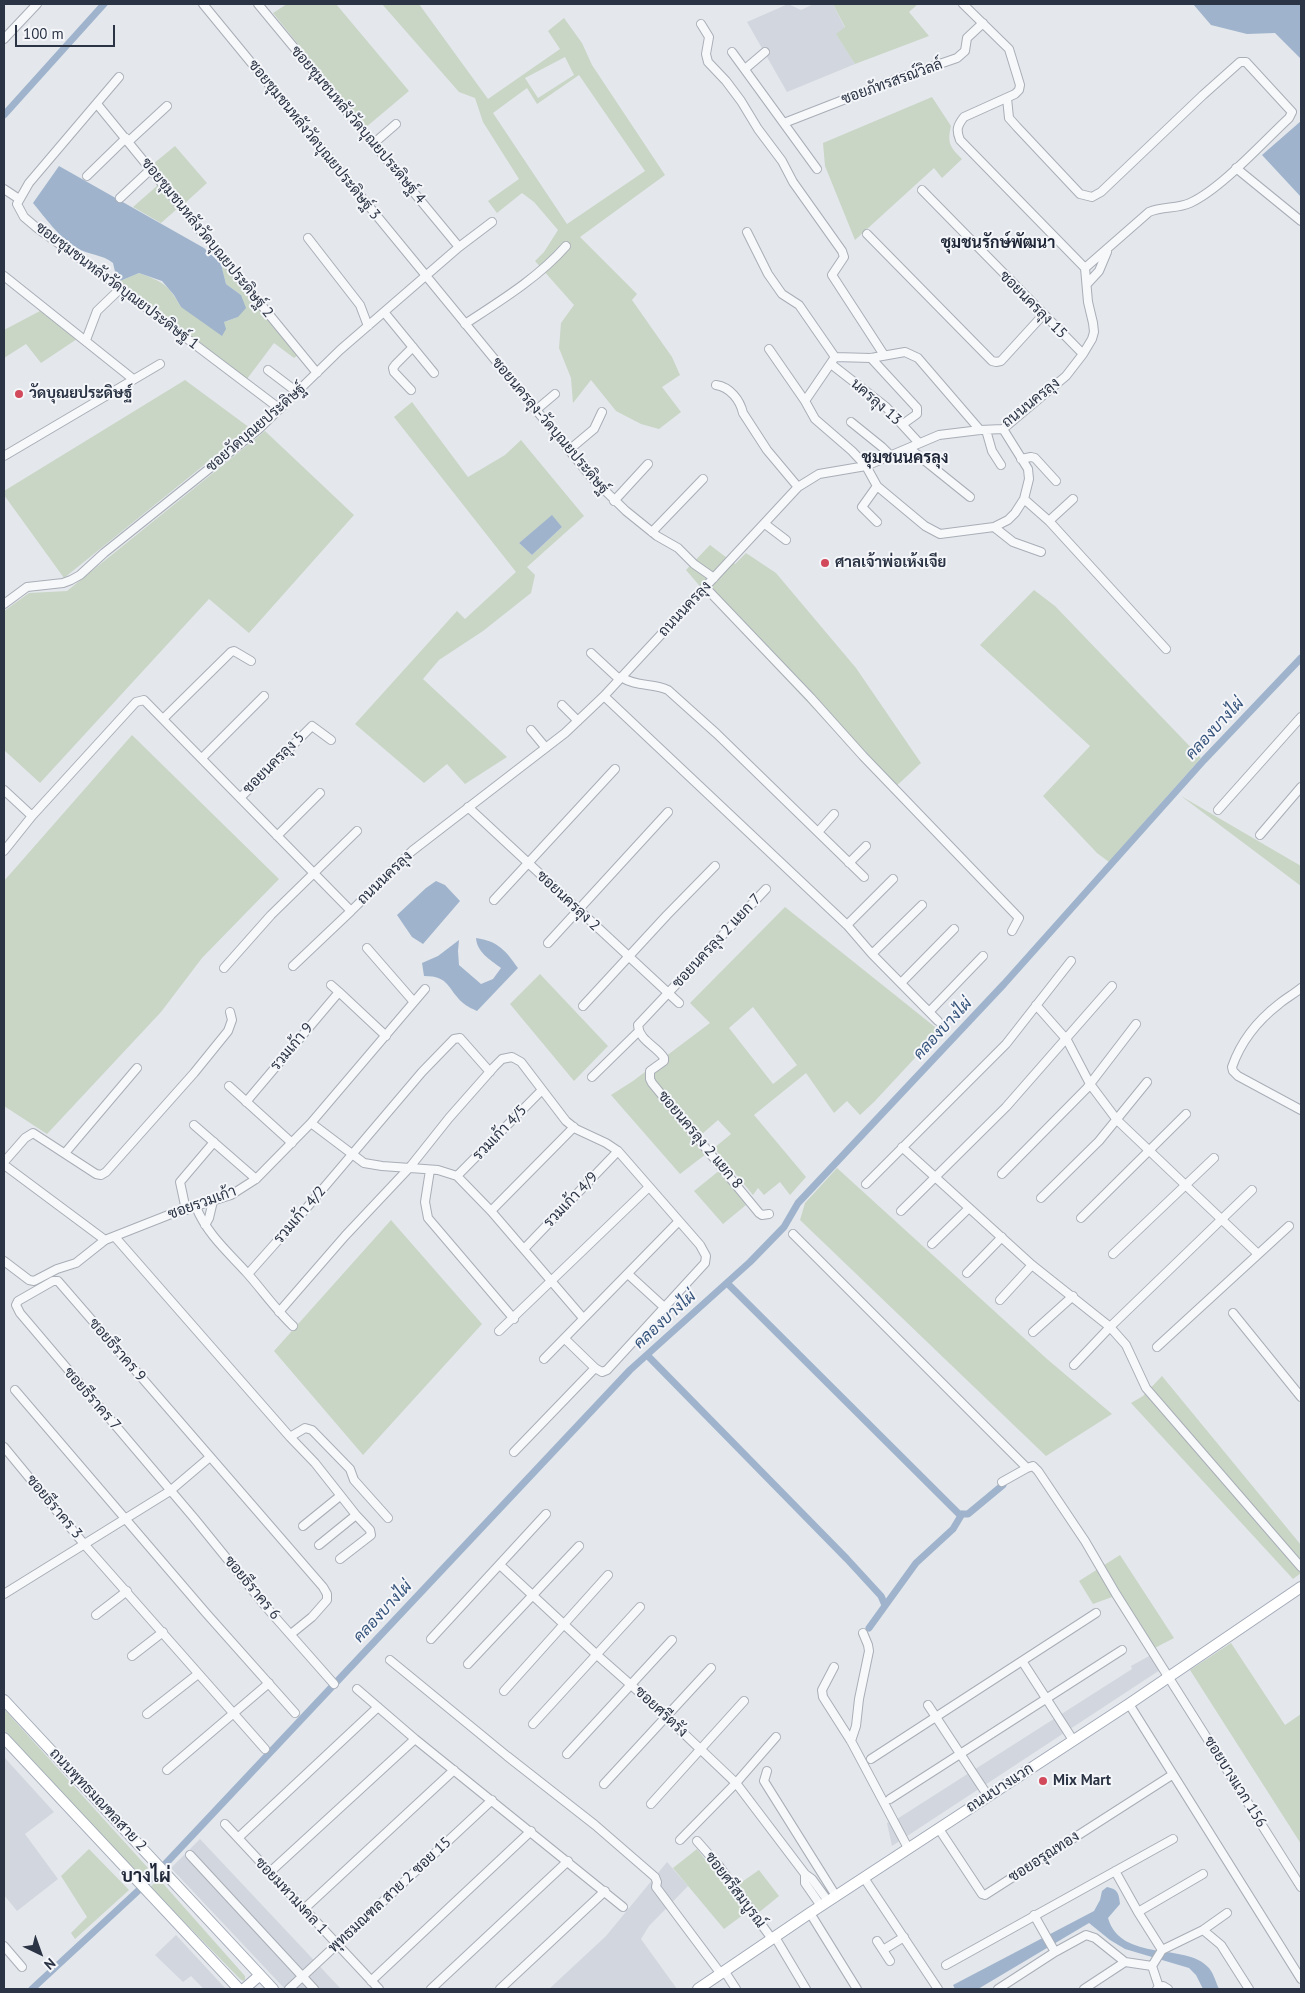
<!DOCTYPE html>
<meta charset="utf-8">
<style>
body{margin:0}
#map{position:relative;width:1305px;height:1993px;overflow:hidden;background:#e4e7ec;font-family:"PT Sans",sans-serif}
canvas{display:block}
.frame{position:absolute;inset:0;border:5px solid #2b3445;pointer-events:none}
.north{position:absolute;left:15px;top:1928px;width:50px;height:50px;-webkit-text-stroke:4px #f4f6f9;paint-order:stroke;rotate:138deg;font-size:14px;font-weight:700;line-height:20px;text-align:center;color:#2b3445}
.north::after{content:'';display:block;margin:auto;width:18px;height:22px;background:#2b3445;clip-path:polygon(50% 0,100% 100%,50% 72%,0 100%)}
.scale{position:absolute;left:15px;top:25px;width:100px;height:22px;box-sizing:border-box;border:2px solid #2b3445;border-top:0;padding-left:6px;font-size:15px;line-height:18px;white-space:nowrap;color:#2b3445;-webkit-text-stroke:4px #f4f6f9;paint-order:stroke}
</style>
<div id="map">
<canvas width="1305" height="1993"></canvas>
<div class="frame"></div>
<div class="north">N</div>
<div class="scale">100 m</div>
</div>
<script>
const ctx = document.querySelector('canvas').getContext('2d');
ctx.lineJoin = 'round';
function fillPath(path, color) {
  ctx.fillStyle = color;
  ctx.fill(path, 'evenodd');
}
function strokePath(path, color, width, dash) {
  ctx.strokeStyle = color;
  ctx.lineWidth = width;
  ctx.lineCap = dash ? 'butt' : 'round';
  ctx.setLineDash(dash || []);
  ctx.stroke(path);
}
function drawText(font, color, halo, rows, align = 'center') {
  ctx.font = font + ' "PT Sans",Sarabun,sans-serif';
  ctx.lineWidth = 4;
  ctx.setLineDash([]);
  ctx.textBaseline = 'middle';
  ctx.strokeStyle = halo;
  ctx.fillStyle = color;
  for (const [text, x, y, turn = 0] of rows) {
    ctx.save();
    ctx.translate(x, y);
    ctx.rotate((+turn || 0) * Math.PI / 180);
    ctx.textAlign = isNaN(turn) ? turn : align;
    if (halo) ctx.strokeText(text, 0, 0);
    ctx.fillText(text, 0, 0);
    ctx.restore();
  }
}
const built = new Path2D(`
 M 788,4 L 801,10 L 814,4 L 833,4 L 845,28 L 837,35 L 855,64 L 787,92 L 747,22 Z
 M 1151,1655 L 1160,1670 L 892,1846 L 887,1823 L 897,1819 L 1132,1669 L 1131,1666 Z
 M 4,1757 L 54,1812 L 25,1834 L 58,1879 L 17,1911 L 4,1895 Z
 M 200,1839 L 341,1989 L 285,1989 L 171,1868 Z
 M 667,1862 L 688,1886 L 649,1926 L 641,1939 L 677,1989 L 549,1989 L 606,1936 Z
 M 176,1935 L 226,1989 L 204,1989 L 191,1976 L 183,1982 L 155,1955 Z`);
const green = new Path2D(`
 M 287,4 L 336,4 L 409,91 L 365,128 L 273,13 Z
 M 382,4 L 419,4 L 488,99 L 560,49 L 548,31 L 564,18 L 582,43 L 592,65 L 665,175 L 580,237 L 637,294 L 632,300 L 672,357 L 680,375 L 662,387 L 681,412 L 659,429 L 641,424 L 616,411 L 591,380 L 573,403 L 571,378 L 559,348 L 561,323 L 574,305 L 535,261 L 544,252 L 558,230 L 534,202 L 522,193 L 497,213 L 488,201 L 519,179 L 483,122 L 475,98 L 459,92 ZM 565,57 L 574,75 L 538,98 L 525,78 ZM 579,75 L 645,171 L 567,224 L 493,113 L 527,88 L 537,104 Z
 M 833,4 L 918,4 L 909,12 L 929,36 L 855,64 L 836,34 L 845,27 Z
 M 932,97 L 951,126 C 947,143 950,147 962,159 L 942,178 L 934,168 L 855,240 L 825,166 L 823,143 Z
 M 175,146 L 207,183 L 184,204 L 153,164 Z
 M 158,185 L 178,208 L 161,223 L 133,207 Z
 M 221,264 L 227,269 L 298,355 L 294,358 L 274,343 L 247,379 L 120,281 L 139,273 C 163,282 168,284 181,307 L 224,322 L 238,317 L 241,295 L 226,284 Z
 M 40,311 L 77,339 L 41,363 L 26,344 L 4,358 L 4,330 Z
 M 185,380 L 250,428 L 64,578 L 4,495 L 4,491 Z
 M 412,402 L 468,477 L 505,455 L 521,440 L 584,516 L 527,567 L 535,575 L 531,593 L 483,631 L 439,660 L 423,679 L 507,757 L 465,784 L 447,764 L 424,783 L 355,724 L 457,611 L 465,619 L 516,572 L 394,417 ZM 552,516 L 562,527 L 532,555 L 519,543 Z
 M 265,431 L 354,515 L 249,633 L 209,599 L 40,783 L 4,750 L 4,611 L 29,593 L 67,591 Z
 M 710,545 L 735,564 L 746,553 L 776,573 L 856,668 L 921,763 L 891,791 L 716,605 L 686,570 Z
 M 1034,590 L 1055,606 L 1201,758 L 1109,862 L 1097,853 L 1043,796 L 1090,746 L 980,645 Z
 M 132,735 L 279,879 L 202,958 L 161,1012 L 47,1134 L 4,1106 L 4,881 Z
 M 1181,796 L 1301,866 L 1301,886 Z
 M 785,907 L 940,1031 L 874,1102 L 860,1115 L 847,1101 L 834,1113 L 806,1073 L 754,1115 L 806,1177 L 790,1195 L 780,1182 L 764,1195 L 758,1188 L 753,1195 L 714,1148 L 731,1134 L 718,1120 L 694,1141 L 706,1154 L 680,1174 L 611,1095 L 633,1081 L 710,1023 L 690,1003 ZM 753,1007 L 797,1065 L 773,1084 L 729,1028 Z
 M 540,974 L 608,1046 L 574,1081 L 510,1004 Z
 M 837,1168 L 1047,1359 L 1112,1414 L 1046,1456 L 800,1220 L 805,1203 Z
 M 720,1170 L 746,1205 L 723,1224 L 694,1191 Z
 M 391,1220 L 482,1324 L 363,1455 L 274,1351 Z
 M 1162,1376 L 1301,1545 L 1301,1573 L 1293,1579 L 1131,1403 L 1143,1396 Z
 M 1120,1555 L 1174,1638 L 1147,1652 L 1112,1597 L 1093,1604 L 1079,1581 Z
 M 1231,1643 L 1285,1725 L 1301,1714 L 1301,1844 L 1190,1670 Z
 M 4,1709 L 148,1868 L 140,1876 L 4,1730 Z
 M 89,1849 L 129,1890 L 75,1939 L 71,1933 L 87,1917 L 61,1876 Z
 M 697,1849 L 747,1912 L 724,1929 L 673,1868 Z
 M 759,1870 L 779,1896 L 757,1914 L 736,1886 Z
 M 159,1879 L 245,1976 L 245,1980 L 243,1981 L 240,1979 L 150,1887 Z`);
const water = new Path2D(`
 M 1193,4 L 1301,4 L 1301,59 L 1275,33 L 1247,34 L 1211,25 Z
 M 1301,121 L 1301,197 L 1262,155 Z
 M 59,166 L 204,248 L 221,264 L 226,284 L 241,295 L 246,308 L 238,317 L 224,322 L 226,329 L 222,336 L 181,307 L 174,295 L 162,281 L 139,273 L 120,281 L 116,276 L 113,263 C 102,254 88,255 77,248 C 59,237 46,219 33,203 Z
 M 552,515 L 562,527 L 532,555 L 519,543 Z
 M 436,881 L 445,885 L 460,901 L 423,944 L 412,937 L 397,915 L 426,888 Z
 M 476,938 C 498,941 506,951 518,968 L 477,1011 C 473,1009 466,1006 463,1003 C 447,989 450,976 424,976 L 422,963 L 438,956 L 459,940 L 458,951 L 459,965 L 481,984 L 493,979 L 501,968 C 489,959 477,952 476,938 Z
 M 1107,1887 C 1118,1889 1119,1894 1120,1904 L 1108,1918 C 1121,1963 1187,1942 1209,1968 C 1214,1974 1216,1983 1219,1989 L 1203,1989 L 1196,1975 L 1189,1968 L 1125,1949 L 1110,1940 L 1089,1923 L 978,1989 L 955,1989 L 953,1985 L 1094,1911 L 1100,1900 L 1102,1891 Z`);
const canal = new Path2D(`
 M 4,115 L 104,4
 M 727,1283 L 959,1514 L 968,1514 L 1003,1485
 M 647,1355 L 847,1559 L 881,1596 L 885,1605
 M 869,1628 L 916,1563 L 953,1529 L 962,1514
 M 32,1989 L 153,1877 L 630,1370 L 750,1262 L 784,1227 L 798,1203 L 1004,984 L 1204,760 L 1301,658`);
const minor = new Path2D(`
 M 203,4 L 592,478 L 626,511 L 657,536 L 678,548 L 694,564 L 714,578
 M 258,4 L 459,247
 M 701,24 L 709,37 L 706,54 L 708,62 L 726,81 L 741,101 L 758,129 L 782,161 L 793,182 L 842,251 L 844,257 L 832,275 L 884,355
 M 4,39 L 37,4
 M 732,52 L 817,169
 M 745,69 L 765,52
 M 119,77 L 29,183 L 17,204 L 24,217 L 37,228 L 111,281 L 280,409
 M 1007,98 L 1009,118 L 1017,127 L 1080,194 L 1092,197 L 1101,192 L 1203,95 L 1240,62 L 1246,62 L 1292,112 L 1289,118 C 1263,142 1221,189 1190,203 C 1177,209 1163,206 1149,212 L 1085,268
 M 97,104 L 317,373
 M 784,123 L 902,77 L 957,58 L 965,51 L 967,38 L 983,23
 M 129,141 L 167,106
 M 373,144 L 396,124
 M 1236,168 L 1301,221
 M 87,176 L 126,138
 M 4,189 L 19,199
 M 922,190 L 1083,354
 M 120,198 L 151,169
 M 747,232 L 768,274 L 782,294 L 799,305 L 835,357
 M 867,234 L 992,361 L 996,362 L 1001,361 L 1043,315
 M 308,238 L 360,305 L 368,326
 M 4,276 L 133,379
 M 1087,284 L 1099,271 L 1107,252
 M 384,312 L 434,373
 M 465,324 C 500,301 538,278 566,246
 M 86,340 L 97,311 L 121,288
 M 769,349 L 805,401 L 815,419 L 852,451 L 866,466 L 877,486 L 925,526 L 940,534 L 994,527 L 1008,520 L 1015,513 L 1024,499 L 1029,479 L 1028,469 L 1003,429
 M 871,358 L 917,408 L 917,414 L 903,424
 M 831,364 L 886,407 L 919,443
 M 268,370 L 297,392
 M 716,385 C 730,387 740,400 743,413 L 767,450 L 798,487
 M 411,390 L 394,372 L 393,368 L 396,364 L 413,347
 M 805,401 L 835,357 L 871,358 L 905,352 L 918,358 L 980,430
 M 536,410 L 555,394
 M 851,422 L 882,447 L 891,456
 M 986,430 L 992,451 L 1001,465
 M 909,448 L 970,497
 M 569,450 L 594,429 L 602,412
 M 4,456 L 160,364
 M 1021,459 L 1031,457 L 1035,458 L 1056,481
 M 1024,499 L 1049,521 L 1166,649
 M 614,501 L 648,464
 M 1049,521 L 1073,499
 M 877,522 L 862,507 L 877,486
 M 765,524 L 786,540
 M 994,527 L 1013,542 L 1041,552
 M 652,532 L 703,479
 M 705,587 L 811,698 L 863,756 L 1019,918 L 1012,931
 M 4,604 L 27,587 L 63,583 L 71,580 L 80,575 L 104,553 L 260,428 L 340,350 L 459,247 L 492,222
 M 591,653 L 619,679
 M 621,677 C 636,687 653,683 668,690 L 717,734 L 864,877
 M 604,696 L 847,925 L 872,954 L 938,1021
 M 562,705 L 578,721
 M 163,719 L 231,652 L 234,651 L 251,661
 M 531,730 L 546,748
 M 202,758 L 264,696
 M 4,790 L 32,816
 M 240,798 L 312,726 L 331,740
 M 468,807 L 679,1003
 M 1218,810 L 1301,717
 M 818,832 L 834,814
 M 1260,835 L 1301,787
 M 277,836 L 320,793
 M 4,851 L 32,816 L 136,702 L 144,700 L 351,911 L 412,851 L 565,733 L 604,696 L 798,487 L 819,474 L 866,466 L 939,435 L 980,430 L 1003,429 L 1066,376 L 1083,354 L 1092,339 L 1094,332 L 1093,323 L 1088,302 L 1085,268 L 960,140 C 956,130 957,126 964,117 L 1015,94 L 1019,90 L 1020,85 L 1009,49 L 963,4
 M 849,863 L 866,846
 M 766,889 L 638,1025 C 639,1041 657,1046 664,1058 L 664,1061 L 650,1071 L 650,1079 L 652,1083 L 759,1213 L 762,1215 L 769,1214
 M 494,900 L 615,769
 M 847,925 L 893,879
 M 548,943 L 668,812
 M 367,948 L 414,1002
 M 872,954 L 922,905
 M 293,966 L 351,911
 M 224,968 L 271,915 L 357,831
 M 901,983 L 954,929
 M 331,985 L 339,992
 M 1301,988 C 1294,994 1286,998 1279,1004 C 1257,1021 1241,1041 1232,1067 L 1233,1071 L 1238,1076 L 1301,1110
 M 1036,1005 L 1067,1040 L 1090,1084 L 1117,1120 L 1258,1254
 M 583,1006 L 667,915 L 715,866
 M 930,1011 L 983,956
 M 592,1077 L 639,1031
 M 229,1086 L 292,1143
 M 246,1102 L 339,992 L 386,1036
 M 311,1123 L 364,1163 L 382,1166 L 438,1170 L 457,1176 L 491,1211 L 583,1318
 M 194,1125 L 256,1179
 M 902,1147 L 1032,1265 L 1110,1327 L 1126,1345 L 1146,1388 L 1301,1567
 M 65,1153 L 137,1068
 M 4,1162 L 25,1138 L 33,1133 L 96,1174 L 101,1175 L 106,1172 L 194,1073 L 228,1031 L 232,1020 L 230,1012
 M 7,1167 L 105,1240
 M 430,1170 L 425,1202 L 428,1218 L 514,1319
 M 1002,1174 L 1087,1088 L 1136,1024
 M 457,1176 L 542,1090
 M 866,1184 L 1006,1044 L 1071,961
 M 1041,1198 L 1099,1141 L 1147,1082
 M 196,1207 C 207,1234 228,1252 247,1273 C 263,1291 276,1310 293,1326
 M 186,1210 L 180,1182 L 214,1142
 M 491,1211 L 574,1127
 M 901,1211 L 1006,1107 L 1112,986
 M 1081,1218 L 1186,1114
 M 205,1225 L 209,1218 L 213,1201
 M 793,1234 L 1027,1468
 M 115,1237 L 290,1437 L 315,1463 L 356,1515 L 370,1530 L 371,1535 L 340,1559
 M 932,1244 L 969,1208
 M 524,1249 L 618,1151
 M 1113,1254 L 1214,1158
 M 4,1261 L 29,1280 L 34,1281 L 57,1269 L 76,1263 L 105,1240 L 171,1214 L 231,1195 L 256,1179 L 311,1123 L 425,989
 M 967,1273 L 1002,1237
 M 248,1274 L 304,1211 L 422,1072 L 454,1039 L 460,1038 L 490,1072
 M 628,1274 L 664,1307
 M 1000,1300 L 1032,1265
 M 279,1312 L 345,1236 L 410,1167 L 449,1118 L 494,1067 L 502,1059 L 512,1057 L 521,1062 L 566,1121 L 576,1129 L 606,1143 L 618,1151 L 700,1245 L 706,1256 L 705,1263 L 607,1370 L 602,1372 L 595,1368
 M 1233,1313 L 1301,1397
 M 499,1331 L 649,1187
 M 1033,1332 L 1073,1296
 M 1157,1347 L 1289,1226
 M 544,1359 L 679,1221
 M 1074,1365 L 1110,1327 L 1252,1190
 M 15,1390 L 206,1613 L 295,1713
 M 290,1437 L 305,1428 L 312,1430 L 350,1469 L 354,1480 L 388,1518
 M 4,1447 L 84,1544 L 265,1749
 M 514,1452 L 595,1368 L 565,1339
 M 1002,1482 L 1027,1468 L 1033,1466 L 1038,1471 L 1085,1541 L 1116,1594 L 1301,1887
 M 303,1526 L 340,1496
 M 319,1545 L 356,1515
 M 500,1565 L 597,1655 L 656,1707 L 736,1783 L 805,1874 L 812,1879 L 828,1901
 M 4,1594 L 170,1491 L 210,1457
 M 96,1615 L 127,1591
 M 291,1634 L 312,1617 L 327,1600 L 327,1594 L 323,1587 L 58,1281 L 53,1281 L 18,1301 L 16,1305 L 20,1313 L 194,1518 L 267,1608 L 334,1684
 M 431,1639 L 546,1514
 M 132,1656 L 163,1632
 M 390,1660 L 507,1756 L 595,1825 L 655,1877 L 657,1882 L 656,1887 L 721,1974
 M 1022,1661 L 1073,1740
 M 468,1664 L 579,1546
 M 834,1667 L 822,1690 L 823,1697 L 851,1741 L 908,1848
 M 357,1689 L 415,1739 L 623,1907
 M 504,1691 L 608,1575
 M 1129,1704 L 1301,1979
 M 928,1705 L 988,1796
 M 147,1714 L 198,1674
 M 533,1724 L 640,1607
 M 851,1741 L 856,1726 L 859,1699 L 869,1651 L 868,1645 L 863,1633
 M 567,1754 L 672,1640
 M 871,1759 L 1096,1613
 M 167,1770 L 269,1683
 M 767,1771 L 764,1781 L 836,1896
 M 604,1784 L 711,1668
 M 890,1799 L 1122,1650
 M 651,1804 L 744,1701
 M 225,1824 L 379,1989
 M 939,1829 L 982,1894 L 985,1895 L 1172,1775
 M 238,1838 L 378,1707
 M 680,1840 L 736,1783 L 776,1737
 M 697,1841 L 719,1866 L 772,1939
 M 190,1855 L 314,1989
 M 270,1872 L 415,1739
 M 805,1874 L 805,1883 L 821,1906
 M 864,1878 L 938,1989
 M 304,1909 L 454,1770
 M 1138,1912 L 1203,1874
 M 810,1913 L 857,1989
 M 1034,1915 L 1055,1952
 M 1203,1930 L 1227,1913
 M 775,1937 L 806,1989
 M 877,1941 L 890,1961
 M 4,1946 L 22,1967
 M 883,1950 L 904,1937
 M 1162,1950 L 1203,1930 L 1221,1945 L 1249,1989
 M 946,1965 L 1173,1839
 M 1152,1966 L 1159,1987
 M 725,1972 L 736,1989
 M 371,1981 L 531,1831
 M 289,1989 L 492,1800
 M 431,1989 L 568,1861
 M 500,1989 L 605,1891
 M 998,1989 L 1055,1952 L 1086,1935 L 1095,1938 L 1125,1962 L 1152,1966 L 1162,1950 L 1138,1912 L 1115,1871
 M 1084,1989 L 1125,1962
 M 1157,1989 L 1163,1986 L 1168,1989`);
const major = new Path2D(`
 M 4,1700 L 273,1989
 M 4,1738 L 239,1989
 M 244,1989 L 260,1975
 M 698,1989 L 810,1913 L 1129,1704 L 1301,1587`);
const markers = [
 [19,394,5,"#d1495b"],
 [825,563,5,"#d1495b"],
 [1043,1781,5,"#d1495b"]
];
const streetNames = [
 ["ซอยภัทรสรณ์วิลล์",892,82,-20],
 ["ซอยชุมชนหลังวัดบุณยประดิษฐ์ 4",358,125,50],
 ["ซอยชุมชนหลังวัดบุณยประดิษฐ์ 3",314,140,51],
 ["ซอยชุมชนหลังวัดบุณยประดิษฐ์ 2",207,238,51],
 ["ซอยชุมชนหลังวัดบุณยประดิษฐ์ 1",117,286,37],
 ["ซอยนครลุง 15",1033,305,45],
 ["นครลุง 13",876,402,41],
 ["ถนนนครลุง",1031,403,-39],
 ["ซอยนครลุง-วัดบุณยประดิษฐ์",550,426,50],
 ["ซอยวัดบุณยประดิษฐ์",256,428,-41],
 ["ถนนนครลุง",685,609,-47],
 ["ซอยนครลุง 5",274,763,-45],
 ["ถนนนครลุง",385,878,-44],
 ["ซอยนครลุง 2",568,901,43],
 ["ซอยนครลุง 2 แยก 7",717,941,-47],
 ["รวมเก้า 9",292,1047,-50],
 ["รวมเก้า 4/5",500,1133,-46],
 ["ซอยนครลุง 2 แยก 8",700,1140,50],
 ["รวมเก้า 4/9",571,1200,-46],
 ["ซอยรวมเก้า",202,1203,-20],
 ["รวมเก้า 4/2",300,1215,-49],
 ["ซอยธีราคร 9",117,1350,49],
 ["ซอยธีราคร 7",92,1399,49],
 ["ซอยธีราคร 3",54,1507,50],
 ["ซอยธีราคร 6",252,1588,50],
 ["ซอยศรีตรัง",661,1712,43],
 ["ซอยบางแวก 156",1235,1782,58],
 ["ถนนบางแวก",1000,1788,-33],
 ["ถนนพุทธมณฑลสาย 2",98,1800,47],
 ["ซอยอรุณทอง",1044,1857,-33],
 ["ซอยศรีสมบูรณ์",735,1890,53],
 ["พุทธมณฑล สาย 2 ซอย 15",390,1895,-43],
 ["ซอยมหามงคล 1",291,1896,47]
];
const poiNames = [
 ["วัดบุณยประดิษฐ์",29,394],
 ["ศาลเจ้าพ่อเห้งเจีย",835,563],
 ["Mix Mart",1053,1781]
];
const neighbourhoodNames = [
 ["ชุมชนรักษ์พัฒนา",998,243],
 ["ชุมชนนครลุง",905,458]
];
const waterNames = [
 ["คลองบางไผ่",1215,729,-47],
 ["คลองบางไผ่",943,1029,-47],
 ["คลองบางไผ่",665,1320,-42],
 ["คลองบางไผ่",383,1612,-47]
];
const quarterNames = [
 ["บางไผ่",146,1877]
];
fillPath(built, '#d2d6de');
fillPath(green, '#c9d6c5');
fillPath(water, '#9fb4cc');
strokePath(canal, '#9fb4cc', 7);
strokePath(minor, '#a9aeb7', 10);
strokePath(major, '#a3abb8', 12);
strokePath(minor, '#f7f8fa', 8);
strokePath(major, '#fff', 10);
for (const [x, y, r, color] of markers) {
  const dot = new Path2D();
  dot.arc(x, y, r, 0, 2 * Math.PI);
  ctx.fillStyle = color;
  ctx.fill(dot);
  strokePath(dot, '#f4f6f9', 2);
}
drawText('15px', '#2b3445', '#f4f6f9', streetNames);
drawText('bold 15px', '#2b3445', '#f4f6f9', poiNames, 'left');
drawText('bold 16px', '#1d2536', '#f4f6f9', neighbourhoodNames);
drawText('italic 16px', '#34527a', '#f4f6f9', waterNames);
drawText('bold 18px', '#1d2536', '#f4f6f9', quarterNames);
</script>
